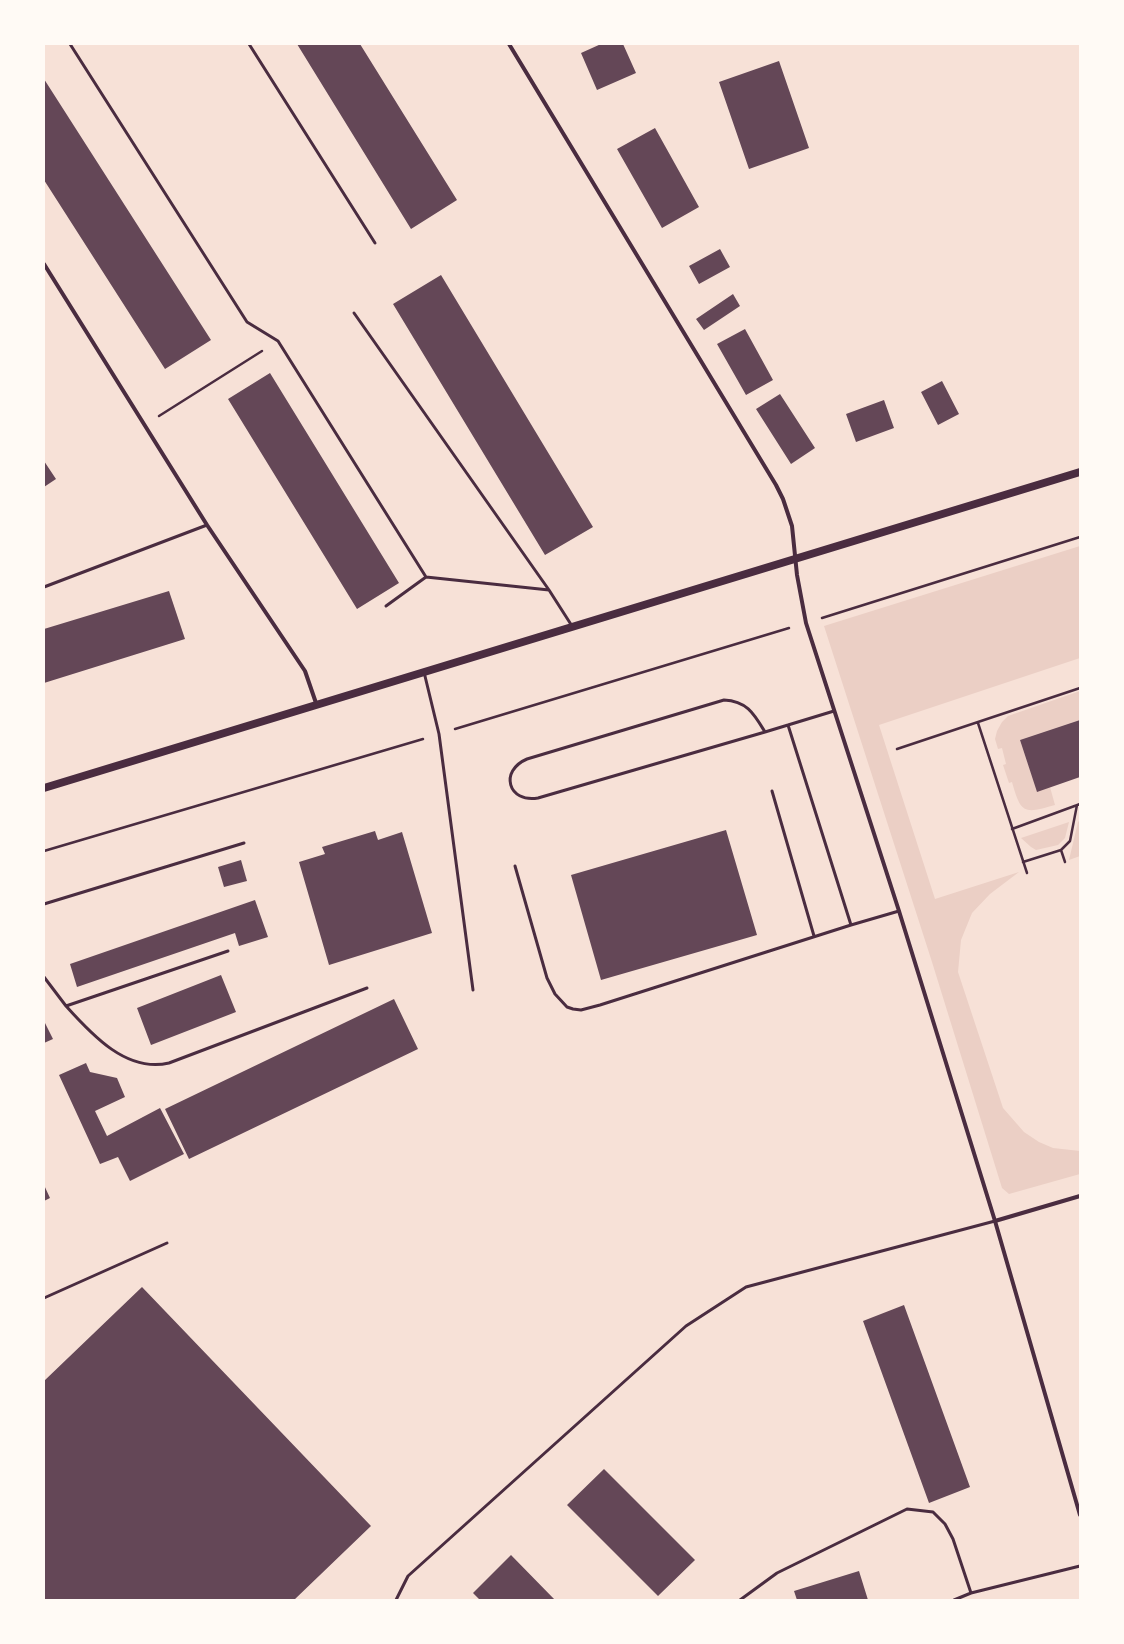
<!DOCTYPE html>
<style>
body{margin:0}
#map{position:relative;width:1124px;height:1644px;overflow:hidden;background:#f7e1d7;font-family:"PT Sans",sans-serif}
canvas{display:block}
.frame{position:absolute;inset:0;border:45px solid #fffaf5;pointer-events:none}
</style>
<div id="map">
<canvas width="1124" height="1644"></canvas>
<div class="frame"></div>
</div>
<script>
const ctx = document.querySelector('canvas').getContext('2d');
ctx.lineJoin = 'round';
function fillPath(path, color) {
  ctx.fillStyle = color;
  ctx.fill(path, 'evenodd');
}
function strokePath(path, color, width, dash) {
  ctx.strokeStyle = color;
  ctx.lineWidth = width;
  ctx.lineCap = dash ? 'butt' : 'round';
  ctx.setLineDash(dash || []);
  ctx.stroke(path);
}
const green = new Path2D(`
 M 1080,546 L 1080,658 L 879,725 L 935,899 L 1019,872 L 990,894 L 972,913 L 961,940 L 958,972 L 1003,1108 L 1024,1132 L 1039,1142 L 1053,1148 L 1080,1151 L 1080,1174 L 1009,1194 L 1002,1188 L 932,962 L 824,626 Z
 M 1080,691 L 1080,720 L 1020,740 L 1037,791 L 1050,787 L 1055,805 C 1024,814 1021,814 1012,782 L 1009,783 L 1003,765 L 1006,764 L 1002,748 L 998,749 L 995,739 L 997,731 L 1002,722 L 1008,716 Z
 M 1080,820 L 1080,856 L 1069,860 L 1078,822 Z
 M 1069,822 L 1065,838 L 1058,845 L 1036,850 L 1031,847 L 1021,838 Z`);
const building = new Path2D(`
 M 297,44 L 360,44 L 457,200 L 411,229 Z
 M 601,44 L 623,44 L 636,73 L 597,90 L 581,53 Z
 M 779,61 L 809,148 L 749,169 L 719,82 Z
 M 44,79 L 211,340 L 165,369 L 44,180 Z
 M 655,128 L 699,207 L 662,228 L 617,149 Z
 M 720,249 L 730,267 L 699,284 L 689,266 Z
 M 441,275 L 593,527 L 545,555 L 393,304 Z
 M 733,294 L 740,306 L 704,330 L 696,319 Z
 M 745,329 L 773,380 L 746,395 L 717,344 Z
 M 270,373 L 399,583 L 357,609 L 228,399 Z
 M 942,381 L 959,414 L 938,425 L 921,392 Z
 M 780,394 L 815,448 L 791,464 L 756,409 Z
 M 884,400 L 894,428 L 856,442 L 846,414 Z
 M 44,461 L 56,479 L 44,487 Z
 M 169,591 L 185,639 L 44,683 L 44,629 Z
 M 1080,720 L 1080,777 L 1037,792 L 1020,740 Z
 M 726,830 L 757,935 L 601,980 L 571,875 Z
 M 375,831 L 378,840 L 402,832 L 432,933 L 329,965 L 299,862 L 325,854 L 322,847 Z
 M 241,860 L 247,881 L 224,887 L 218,867 Z
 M 255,900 L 268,937 L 239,946 L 235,933 L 77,987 L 70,964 Z
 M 221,975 L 236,1012 L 151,1045 L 137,1008 Z
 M 394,999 L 418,1049 L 189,1159 L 165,1109 Z
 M 44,1021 L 53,1039 L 44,1043 Z
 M 86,1063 L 90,1072 L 117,1078 L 125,1097 L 95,1111 L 107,1136 L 160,1108 L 184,1154 L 130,1181 L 118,1157 L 100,1164 L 59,1075 Z
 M 44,1185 L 50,1198 L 44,1201 Z
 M 142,1287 L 371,1526 L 294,1600 L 44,1600 L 44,1381 Z
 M 904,1305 L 970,1487 L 929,1503 L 863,1321 Z
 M 604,1469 L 695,1560 L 658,1596 L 567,1505 Z
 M 511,1555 L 555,1600 L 480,1600 L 473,1593 Z
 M 859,1571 L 868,1600 L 797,1600 L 794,1591 Z`);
const path = new Path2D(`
 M 159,416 L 262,351
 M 822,618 L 1080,537
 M 978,723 L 1027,873
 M 455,729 L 789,628
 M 897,749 L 1080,688
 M 1012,829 L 1080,804
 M 1061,850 L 1070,841 L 1077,805
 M 44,851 L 423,739
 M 1023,862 L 1061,850 L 1065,862`);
const service = new Path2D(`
 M 70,44 L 247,322 L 278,341 L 426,577
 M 249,44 L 375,243
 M 354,313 L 549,590
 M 44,587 L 207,525
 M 386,606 L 426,577 L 549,590 L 572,626
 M 424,672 L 439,734 L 473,990
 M 788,725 L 851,925 L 899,911
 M 765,732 L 538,798 C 508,803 499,771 527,759 L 724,700 C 747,701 754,714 765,732 L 834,711
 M 772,791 L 814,936
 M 515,866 L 547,978 L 555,994 L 567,1007 L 573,1009 L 581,1010 L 600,1005 L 851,925
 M 44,904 L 244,843
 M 44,977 L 66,1006 L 228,951
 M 66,1006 C 92,1035 127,1073 169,1063 L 367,988
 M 44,1298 L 167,1243
 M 396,1600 L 408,1576 L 686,1326 L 746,1287 L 995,1221
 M 740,1600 L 777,1573 L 907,1509 L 933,1512 L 945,1524 L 953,1539 L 971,1593
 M 954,1600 L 971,1593 L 1080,1566`);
const minor = new Path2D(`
 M 509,44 L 776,485 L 783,499 L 792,526 L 797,575 L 806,623 L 899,911 L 995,1221 L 1080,1515
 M 44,264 L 207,525 L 305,671 L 316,703
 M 995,1221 L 1080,1196`);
const secondary = new Path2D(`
 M 44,788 C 389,681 735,579 1080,472`);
fillPath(green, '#ebcfc5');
fillPath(building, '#644757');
strokePath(path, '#4a2c40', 2.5);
strokePath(service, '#4a2c40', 3);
strokePath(minor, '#4a2c40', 4);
strokePath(secondary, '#4a2c40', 8);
</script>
